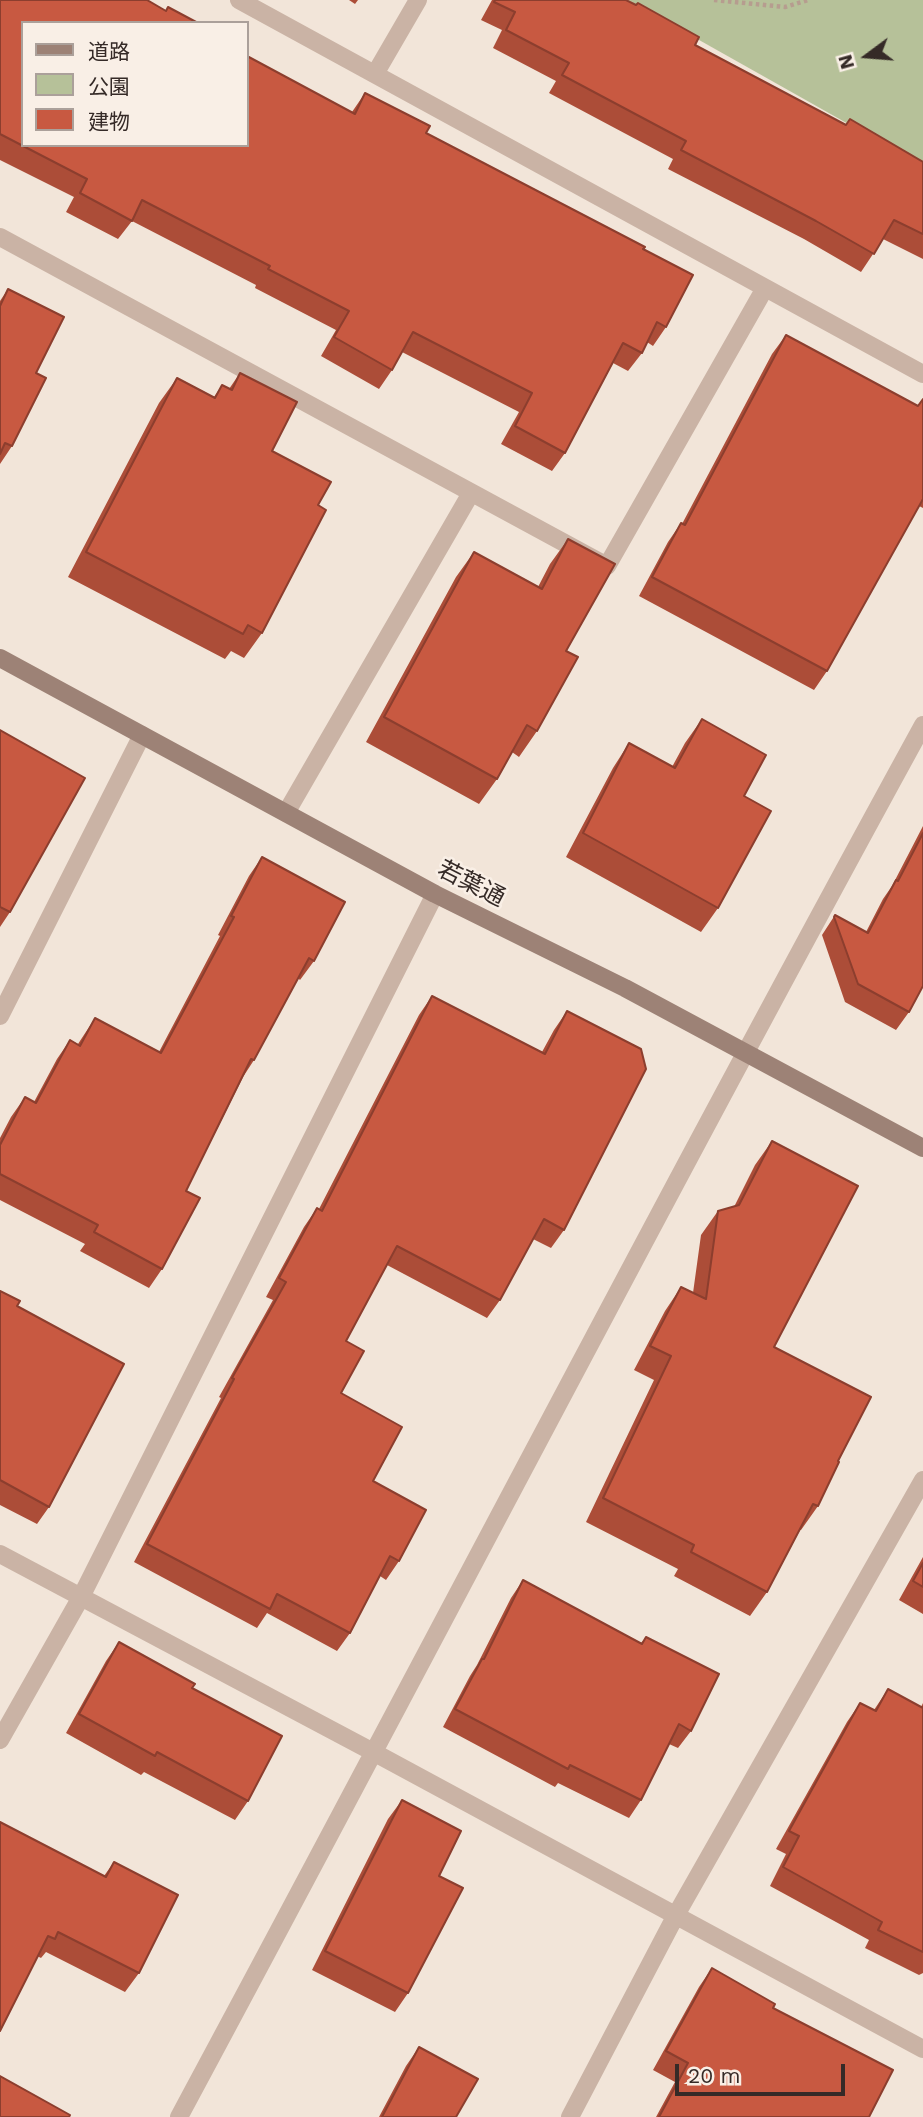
<!DOCTYPE html>
<meta charset="utf-8">
<style>
body{margin:0}
#map{position:relative;width:923px;height:2117px;overflow:hidden;background:#f2e5d9;font-family:"Work Sans","Noto Sans JP",sans-serif}
canvas{display:block}
.legend{position:absolute;left:21px;top:21px;width:228px;height:126px;box-sizing:border-box;background:#f9efe6;border:2px solid #aba09a;margin:0;padding:9px 12px;list-style:none;font-size:21px;color:#352a27}
.legend li{display:flex;align-items:center;gap:14px;height:35px}
.legend b{width:35px;border:2px solid #aba09a}
.north{position:absolute;left:832px;top:21px;width:70px;height:70px;-webkit-text-stroke:5px #f9efe6;paint-order:stroke;rotate:254deg;font-size:19px;font-weight:700;line-height:28px;text-align:center;color:#352a27}
.north::after{content:'';display:block;margin:auto;width:24px;height:32px;background:#352a27;clip-path:polygon(50% 0,100% 100%,50% 72%,0 100%)}
.scale{position:absolute;left:675px;top:2064px;width:170px;height:32px;box-sizing:border-box;border:4px solid #352a27;border-top:0;padding-left:9px;font-size:21px;line-height:24px;white-space:nowrap;color:#352a27;-webkit-text-stroke:5px #f9efe6;paint-order:stroke}
</style>
<div id="map">
<canvas width="923" height="2117"></canvas>
<ul class="legend">
<li><b style="height:9px;background:#9d8276"></b>道路</li>
<li><b style="height:19px;background:#b6c199"></b>公園</li>
<li><b style="height:19px;background:#c85941"></b>建物</li>
</ul>
<div class="north">N</div>
<div class="scale">20 m</div>
</div>
<script>
const ctx = document.querySelector('canvas').getContext('2d');
ctx.lineJoin = 'round';
function fillPath(path, color) {
  ctx.fillStyle = color;
  ctx.fill(path, 'evenodd');
}
function strokePath(path, color, width, dash) {
  ctx.strokeStyle = color;
  ctx.lineWidth = width;
  ctx.lineCap = dash ? 'butt' : 'round';
  ctx.setLineDash(dash || []);
  ctx.stroke(path);
}
function drawText(font, color, halo, rows, align = 'center') {
  ctx.font = font + ' "Work Sans","Noto Sans JP",sans-serif';
  ctx.lineWidth = 5;
  ctx.setLineDash([]);
  ctx.textBaseline = 'middle';
  ctx.strokeStyle = halo;
  ctx.fillStyle = color;
  for (const [text, x, y, turn = 0] of rows) {
    ctx.save();
    ctx.translate(x, y);
    ctx.rotate((+turn || 0) * Math.PI / 180);
    ctx.textAlign = isNaN(turn) ? turn : align;
    if (halo) ctx.strokeText(text, 0, 0);
    ctx.fillText(text, 0, 0);
    ctx.restore();
  }
}
const green = new Path2D(`
 M 628,0 L 923,0 L 923,166 Z`);
const path = new Path2D(`
 M 714,0 L 785,7 L 808,0`);
const street = new Path2D(`
 M 239,0 L 923,374
 M 375,74 L 418,0
 M 0,237 L 607,566 L 765,288
 M 286,813 L 471,493
 M 0,1016 L 142,735
 M 0,1554 L 375,1753 L 923,2049
 M 0,1740 L 81,1597 L 435,894
 M 179,2117 C 428,1654 670,1187 923,725
 M 570,2117 L 676,1915 L 923,1480`);
const secondary = new Path2D(`
 M 0,658 L 435,894 L 625,988 L 923,1148`);
const wall = new Path2D(`
 M 0,0 L 166,11 L 168,7 L 198,23 L 23,23 L 352,112 L 365,93 L 426,133 L 643,249 L 666,327 L 653,346 L 647,342 L 642,353 L 628,371 L 613,363 L 565,453 L 552,471 L 501,444 L 519,412 L 402,352 L 392,370 L 379,389 L 321,356 L 336,330 L 255,288 L 256,285 L 132,221 L 118,239 L 66,212 L 74,197 L 0,160 Z
 M 349,0 L 358,0 L 355,4 Z
 M 492,0 L 626,0 L 695,45 L 846,125 L 850,119 L 923,162 L 923,259 L 883,239 L 861,272 L 804,239 L 668,169 L 673,159 L 549,93 L 556,81 L 493,48 L 502,30 L 481,20 Z
 M 8,289 L 36,373 L 12,446 L 0,464 L 0,301 Z
 M 786,335 L 917,406 L 923,399 L 923,508 L 919,506 L 827,671 L 814,690 L 639,596 L 668,542 L 681,523 L 682,524 L 772,354 Z
 M 240,373 L 272,451 L 318,505 L 262,633 L 244,658 L 231,651 L 225,659 L 68,577 L 159,403 L 177,378 L 214,397 L 222,385 L 229,389 Z
 M 568,539 L 566,651 L 537,731 L 519,757 L 512,752 L 497,779 L 479,804 L 366,742 L 456,577 L 474,552 L 538,587 L 550,564 Z
 M 702,719 L 744,796 L 718,908 L 701,932 L 566,857 L 613,768 L 629,743 L 672,767 L 685,743 Z
 M 0,730 L 10,912 L 0,927 Z
 M 923,826 L 923,986 L 909,1012 L 896,1030 L 845,1002 L 822,935 L 835,915 L 866,932 L 883,899 L 892,886 Z
 M 262,857 L 314,961 L 300,980 L 298,978 L 254,1060 L 243,1077 L 186,1191 L 162,1269 L 149,1288 L 80,1251 L 85,1244 L 0,1200 L 0,1138 L 11,1117 L 25,1097 L 34,1102 L 57,1059 L 70,1040 L 78,1044 L 95,1018 L 159,1052 L 220,936 L 218,935 L 249,876 Z
 M 432,996 L 542,1052 L 554,1030 L 567,1011 L 564,1230 L 551,1248 L 533,1239 L 500,1300 L 487,1318 L 387,1265 L 346,1341 L 341,1393 L 373,1481 L 399,1561 L 386,1580 L 380,1576 L 350,1633 L 337,1651 L 267,1613 L 257,1628 L 134,1562 L 221,1398 L 219,1397 L 273,1300 L 266,1297 L 304,1227 L 317,1208 L 319,1209 L 419,1015 Z
 M 772,1141 L 774,1347 L 838,1461 L 818,1506 L 801,1530 L 800,1530 L 767,1592 L 750,1616 L 674,1576 L 678,1569 L 586,1522 L 654,1380 L 634,1370 L 665,1311 L 681,1287 L 693,1293 L 701,1235 L 718,1211 L 734,1207 L 755,1165 Z
 M 0,1291 L 17,1306 L 49,1507 L 37,1524 L 0,1505 Z
 M 923,1557 L 923,1614 L 899,1600 Z
 M 523,1580 L 641,1643 L 646,1637 L 691,1731 L 678,1748 L 669,1744 L 641,1800 L 629,1818 L 558,1783 L 555,1787 L 443,1727 L 470,1676 L 477,1665 L 511,1598 Z
 M 119,1642 L 192,1688 L 248,1801 L 235,1820 L 144,1772 L 141,1775 L 66,1733 L 106,1661 Z
 M 888,1689 L 921,1707 L 923,1703 L 923,1973 L 919,1975 L 865,1948 L 869,1940 L 770,1886 L 786,1854 L 776,1849 L 847,1722 L 860,1703 L 874,1710 Z
 M 402,1800 L 439,1876 L 408,1993 L 395,2012 L 312,1970 L 388,1819 Z
 M 0,1822 L 104,1876 L 114,1862 L 139,1973 L 125,1992 L 46,1952 L 41,1958 L 37,1956 Z
 M 712,1968 L 773,2008 L 869,2117 L 656,2117 L 675,2082 L 653,2070 L 699,1987 Z
 M 419,2047 L 456,2117 L 379,2117 L 406,2066 Z`);
const building = new Path2D(`
 M 0,0 L 147,0 L 166,11 L 168,7 L 198,23 L 23,23 L 23,145 L 247,145 L 247,56 L 355,114 L 365,93 L 430,126 L 426,133 L 645,247 L 643,249 L 693,275 L 666,327 L 657,322 L 642,353 L 623,343 L 565,453 L 515,426 L 532,393 L 413,332 L 392,370 L 334,337 L 349,311 L 268,269 L 270,266 L 142,200 L 132,221 L 80,193 L 87,179 L 0,134 Z
 M 495,0 L 626,0 L 636,5 L 638,3 L 699,37 L 695,45 L 846,125 L 850,119 L 923,162 L 923,234 L 894,220 L 874,254 L 816,221 L 681,150 L 686,141 L 562,75 L 569,63 L 506,30 L 515,12 L 494,2 Z
 M 8,289 L 64,317 L 36,373 L 46,378 L 12,446 L 5,443 L 0,454 L 0,306 Z
 M 786,335 L 918,406 L 923,399 L 923,499 L 827,671 L 652,577 L 681,523 L 685,525 Z
 M 240,373 L 297,402 L 272,451 L 331,482 L 318,505 L 326,510 L 262,633 L 248,625 L 243,634 L 86,552 L 177,378 L 215,398 L 222,385 L 232,390 Z
 M 568,539 L 615,564 L 566,651 L 578,657 L 537,731 L 527,725 L 497,779 L 384,717 L 474,552 L 542,589 Z
 M 702,719 L 766,755 L 744,796 L 771,811 L 718,908 L 583,833 L 629,743 L 675,768 Z
 M 0,730 L 85,778 L 10,912 L 0,907 Z
 M 923,833 L 923,986 L 909,1012 L 858,984 L 834,917 L 835,915 L 868,933 L 896,880 L 898,881 Z
 M 262,857 L 345,902 L 314,961 L 309,958 L 254,1060 L 251,1059 L 186,1191 L 200,1198 L 162,1269 L 94,1232 L 98,1225 L 0,1174 L 0,1145 L 25,1097 L 36,1103 L 70,1040 L 80,1046 L 95,1018 L 161,1053 L 234,917 L 231,916 Z
 M 432,996 L 545,1054 L 567,1011 L 641,1049 L 646,1069 L 564,1230 L 544,1219 L 500,1300 L 397,1246 L 346,1341 L 364,1351 L 341,1393 L 402,1427 L 373,1481 L 426,1510 L 399,1561 L 390,1556 L 350,1633 L 277,1594 L 270,1609 L 147,1544 L 234,1379 L 232,1378 L 286,1282 L 279,1278 L 317,1208 L 322,1211 Z
 M 772,1141 L 858,1186 L 774,1347 L 871,1397 L 838,1461 L 839,1462 L 818,1506 L 813,1504 L 767,1592 L 691,1552 L 694,1545 L 603,1498 L 671,1356 L 650,1346 L 681,1287 L 706,1299 L 718,1211 L 739,1205 Z
 M 0,1291 L 20,1301 L 17,1306 L 124,1364 L 49,1507 L 0,1480 Z
 M 923,1563 L 923,1587 L 913,1581 Z
 M 523,1580 L 642,1644 L 646,1637 L 719,1674 L 691,1731 L 679,1724 L 641,1800 L 570,1765 L 568,1769 L 455,1709 L 482,1659 L 484,1659 Z
 M 119,1642 L 195,1684 L 192,1688 L 282,1736 L 248,1801 L 157,1752 L 155,1756 L 79,1714 Z
 M 888,1689 L 923,1708 L 923,1707 L 923,1952 L 878,1930 L 882,1922 L 783,1867 L 799,1836 L 789,1831 L 860,1703 L 876,1711 Z
 M 402,1800 L 461,1831 L 439,1876 L 463,1888 L 408,1993 L 325,1951 Z
 M 0,1822 L 106,1877 L 114,1862 L 178,1895 L 139,1973 L 58,1932 L 55,1939 L 48,1936 L 0,2031 Z
 M 712,1968 L 775,2004 L 773,2008 L 893,2070 L 869,2117 L 659,2117 L 688,2063 L 666,2051 Z
 M 419,2047 L 478,2079 L 456,2117 L 382,2117 Z
 M 0,2076 L 70,2115 L 69,2117 L 0,2117 Z`);
const streetNames = [
 ["若葉通",471,884,27]
];
fillPath(green, '#b6c199');
strokePath(path, '#b69d8f', 4.5, [3.5, 3.5]);
strokePath(street, '#cab3a5', 18);
strokePath(secondary, '#9d8276', 18);
fillPath(wall, '#ac4d38');
fillPath(building, '#c85941');
strokePath(building, '#8c3e2e', 2);
drawText('24px', '#352a27', '#f9efe6', streetNames);
</script>
